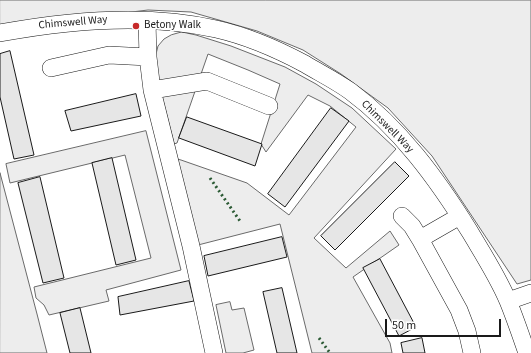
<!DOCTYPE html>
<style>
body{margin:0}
#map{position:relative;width:531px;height:353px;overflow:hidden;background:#fff;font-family:"Source Sans 3",sans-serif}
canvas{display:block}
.scale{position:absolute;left:385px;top:319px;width:116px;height:18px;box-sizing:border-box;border:2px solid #1a1a1a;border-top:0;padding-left:5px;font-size:12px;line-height:14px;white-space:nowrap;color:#1a1a1a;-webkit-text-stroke:3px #fff;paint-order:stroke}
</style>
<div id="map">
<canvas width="531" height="353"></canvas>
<div class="scale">50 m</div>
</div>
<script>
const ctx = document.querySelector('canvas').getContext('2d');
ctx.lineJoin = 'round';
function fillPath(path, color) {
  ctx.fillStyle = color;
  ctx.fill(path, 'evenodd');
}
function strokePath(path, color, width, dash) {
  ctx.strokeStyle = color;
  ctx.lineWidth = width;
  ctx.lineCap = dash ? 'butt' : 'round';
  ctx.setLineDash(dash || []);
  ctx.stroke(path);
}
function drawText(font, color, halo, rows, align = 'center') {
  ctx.font = font + ' "Source Sans 3",sans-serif';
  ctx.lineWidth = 3;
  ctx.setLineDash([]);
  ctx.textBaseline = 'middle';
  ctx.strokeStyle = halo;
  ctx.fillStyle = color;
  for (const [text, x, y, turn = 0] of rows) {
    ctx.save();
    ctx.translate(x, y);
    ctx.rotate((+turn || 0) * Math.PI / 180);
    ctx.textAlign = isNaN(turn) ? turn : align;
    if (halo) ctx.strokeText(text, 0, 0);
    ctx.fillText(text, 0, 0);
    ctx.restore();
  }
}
const built = new Path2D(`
 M 0,0 L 531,0 L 531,280 L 517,284 L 432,156 L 388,108 L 341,74 L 303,50 L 257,31 L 191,12 L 148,10 L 0,28 Z
 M 182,32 L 196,35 L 231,46 L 285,67 L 316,84 L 352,108 L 396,149 L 314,238 L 346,268 L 390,231 L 399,245 L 353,277 L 390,343 L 392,353 L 312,353 L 280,224 L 198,245 L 177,159 L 181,160 L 247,183 L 289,215 L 356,127 L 330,106 L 308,95 L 266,152 L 261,144 L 280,84 L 248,70 L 208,54 L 177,143 L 174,144 L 157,77 L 155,58 L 158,46 L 164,39 L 171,35 Z
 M 146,131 L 181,270 L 106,290 L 109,301 L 49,315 L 44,305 L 36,298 L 34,287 L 151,258 L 125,155 L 10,183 L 6,164 Z
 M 0,173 L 37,314 L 47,353 L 0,353 Z
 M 230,302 L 232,310 L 244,308 L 254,350 L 243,353 L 226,353 L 216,305 Z`);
const building = new Path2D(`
 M 10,51 L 34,155 L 14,159 L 0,97 L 0,54 Z
 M 136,94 L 141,116 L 71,131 L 65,111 Z
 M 331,108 L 349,121 L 285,207 L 268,194 Z
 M 187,117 L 262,144 L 255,166 L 179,138 Z
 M 112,158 L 136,260 L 116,265 L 92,163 Z
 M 395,162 L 409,176 L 335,250 L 321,236 Z
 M 40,177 L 64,278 L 43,283 L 18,183 Z
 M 282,237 L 287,257 L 208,276 L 204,256 Z
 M 380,259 L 416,327 L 399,336 L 363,268 Z
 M 189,281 L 194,301 L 120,315 L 118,297 Z
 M 282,288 L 297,353 L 277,353 L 263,292 Z
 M 80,308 L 91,353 L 70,353 L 60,313 Z
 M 422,338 L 425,353 L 403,353 L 401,343 Z`);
const minor = new Path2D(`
 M 147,21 L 148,57 L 152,90 L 191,246 L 214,353
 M 0,33 C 70,20 146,13 216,29 C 247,36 277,49 305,64 C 320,73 336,81 350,91 C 400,128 437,179 470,232 C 483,254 498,277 508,301 C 515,318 521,336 527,353
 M 51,68 L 109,55 L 148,57
 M 152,90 L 207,81 L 269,106
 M 402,216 L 412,226 L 420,239
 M 460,216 L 420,239 L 459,310 L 467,331 L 472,353
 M 508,301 L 531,293`);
const hedge = new Path2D(`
 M 210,178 L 240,221
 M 319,338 L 330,353`);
const markers = [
 [136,26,4,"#c62828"]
];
const streetNames = [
 ["Chimswell Way",73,23,-5],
 ["Chimswell Way",387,127,45]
];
const poiNames = [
 ["Betony Walk",144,26]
];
fillPath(built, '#ededed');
strokePath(built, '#6a6a6a', 1);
fillPath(building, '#e6e6e6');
strokePath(building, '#1a1a1a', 1);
strokePath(minor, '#1a1a1a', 18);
strokePath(minor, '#fff', 17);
strokePath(hedge, '#2b5a34', 3, [2, 3]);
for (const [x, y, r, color] of markers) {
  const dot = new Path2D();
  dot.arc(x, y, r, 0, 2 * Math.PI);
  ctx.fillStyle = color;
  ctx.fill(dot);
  strokePath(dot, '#fff', 1.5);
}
drawText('11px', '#1a1a1a', '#fff', streetNames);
drawText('11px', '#1a1a1a', '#fff', poiNames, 'left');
</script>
